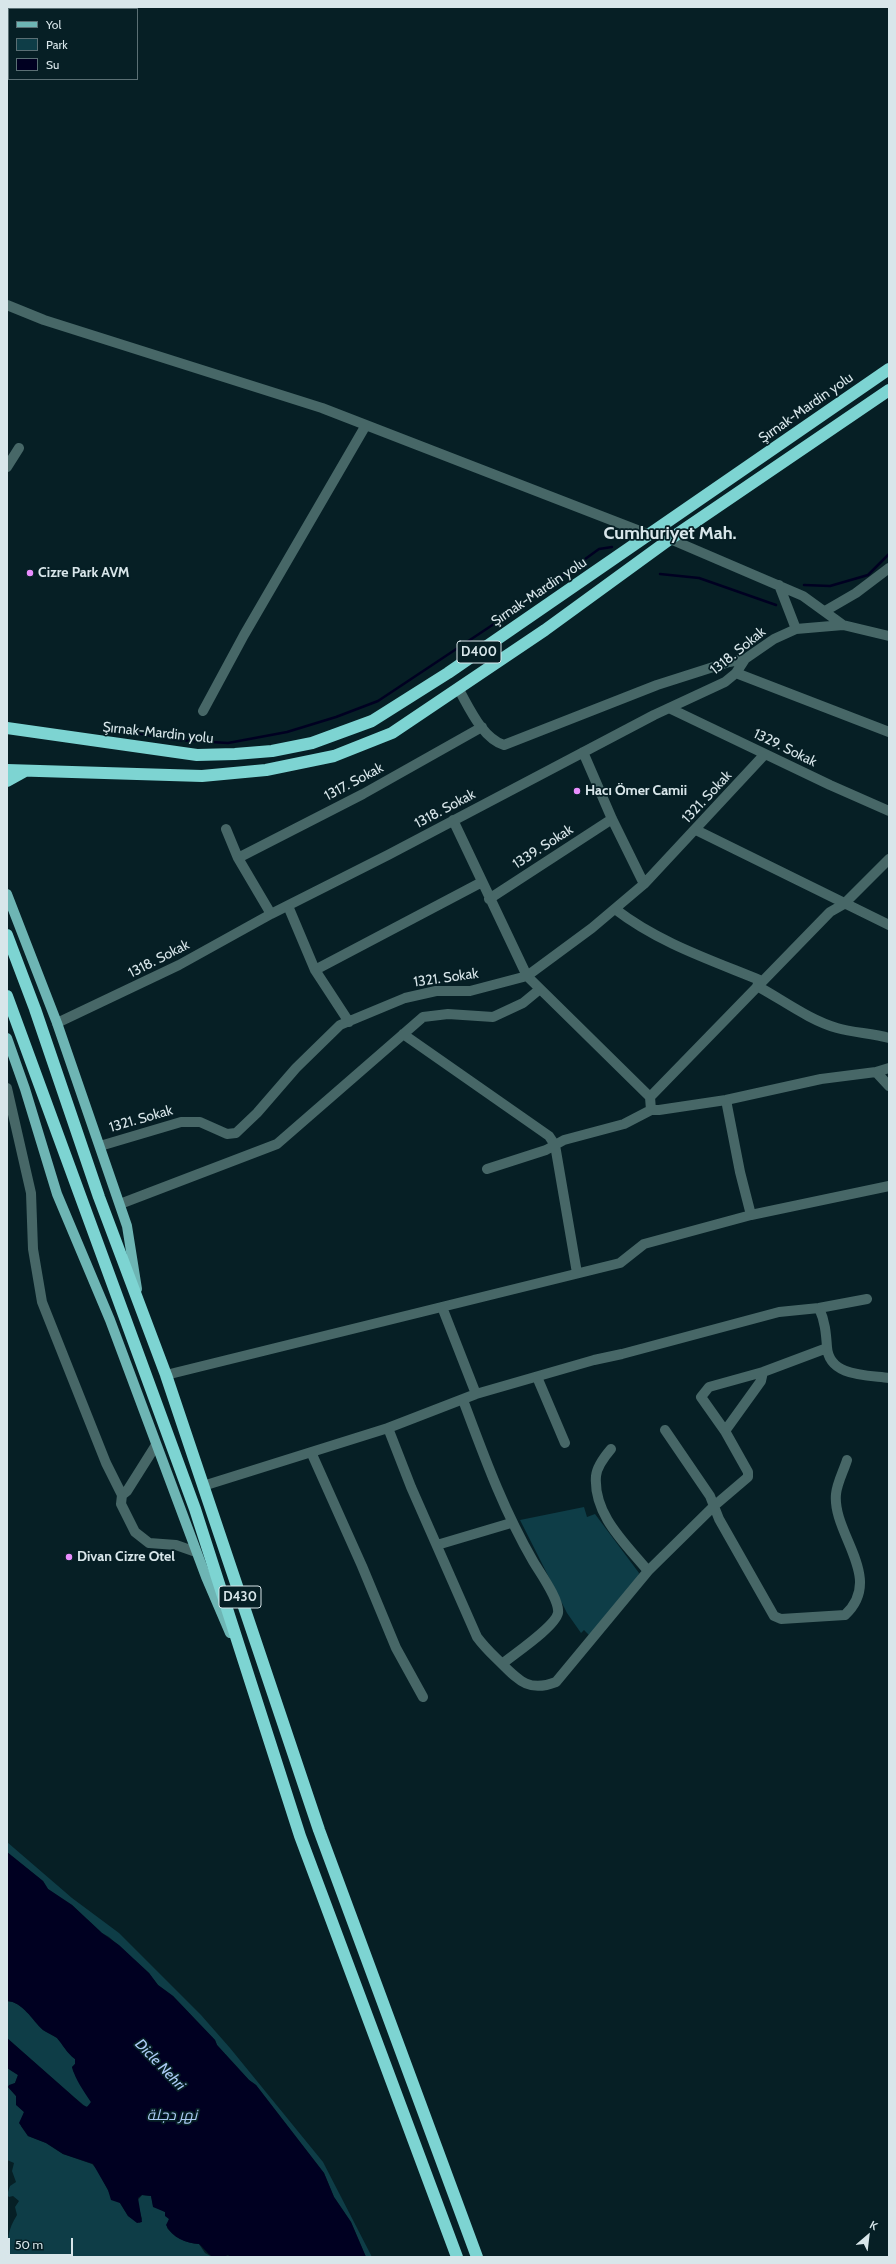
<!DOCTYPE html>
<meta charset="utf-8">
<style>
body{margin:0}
#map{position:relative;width:896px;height:2264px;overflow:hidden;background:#061f25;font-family:Cabin,sans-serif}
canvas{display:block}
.frame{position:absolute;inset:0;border:8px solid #d8e6ea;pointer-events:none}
.legend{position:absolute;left:8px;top:8px;width:130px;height:72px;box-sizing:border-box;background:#061f25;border:1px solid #5a6f74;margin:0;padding:5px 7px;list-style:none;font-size:12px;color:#d8e6ea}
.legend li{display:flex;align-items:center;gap:8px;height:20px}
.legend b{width:20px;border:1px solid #5a6f74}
.north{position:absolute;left:848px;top:2216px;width:40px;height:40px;-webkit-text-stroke:3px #061f25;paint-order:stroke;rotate:28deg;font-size:11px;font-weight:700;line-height:16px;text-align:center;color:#d8e6ea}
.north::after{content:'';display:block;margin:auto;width:14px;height:18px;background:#d8e6ea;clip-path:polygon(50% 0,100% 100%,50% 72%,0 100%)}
.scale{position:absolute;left:8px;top:2238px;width:65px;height:18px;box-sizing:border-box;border:2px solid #d8e6ea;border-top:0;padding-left:5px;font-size:12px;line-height:14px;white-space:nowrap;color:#d8e6ea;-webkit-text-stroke:3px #061f25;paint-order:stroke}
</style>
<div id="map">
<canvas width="896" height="2264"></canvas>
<div class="frame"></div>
<ul class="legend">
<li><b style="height:5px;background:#6eb5b4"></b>Yol</li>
<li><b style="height:11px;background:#0e3d47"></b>Park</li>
<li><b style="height:11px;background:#000021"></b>Su</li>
</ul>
<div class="north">K</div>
<div class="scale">50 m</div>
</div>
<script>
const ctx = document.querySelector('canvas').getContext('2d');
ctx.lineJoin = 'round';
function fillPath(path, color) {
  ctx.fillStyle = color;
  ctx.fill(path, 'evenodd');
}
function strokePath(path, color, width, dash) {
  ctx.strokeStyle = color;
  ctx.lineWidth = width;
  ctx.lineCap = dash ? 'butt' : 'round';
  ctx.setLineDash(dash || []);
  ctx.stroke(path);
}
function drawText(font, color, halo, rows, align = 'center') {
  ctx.font = font + ' Cabin,Cairo,sans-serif';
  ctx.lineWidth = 3.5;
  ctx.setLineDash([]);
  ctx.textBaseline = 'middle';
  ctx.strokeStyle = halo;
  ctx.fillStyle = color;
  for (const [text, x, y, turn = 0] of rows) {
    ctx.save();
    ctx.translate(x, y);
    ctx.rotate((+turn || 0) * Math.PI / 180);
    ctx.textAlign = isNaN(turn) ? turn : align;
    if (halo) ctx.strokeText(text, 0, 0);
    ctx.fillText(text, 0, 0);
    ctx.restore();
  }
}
const green = new Path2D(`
 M 584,1507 L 587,1517 L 595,1514 L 639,1573 L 637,1580 L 590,1636 L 584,1630 L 581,1633 L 567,1613 L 520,1520 Z
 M 7,1842 L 72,1898 L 119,1933 L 201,2015 L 230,2048 L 323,2162 L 372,2257 L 366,2257 L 351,2222 L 334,2197 L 324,2173 L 256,2085 L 249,2080 L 217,2045 L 215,2040 L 173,1996 L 158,1985 L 149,1973 L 109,1937 L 102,1933 L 72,1905 L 48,1889 L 43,1881 L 7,1852 Z
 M 7,2001 C 23,2002 32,2020 43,2030 C 47,2033 53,2035 57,2038 C 64,2045 66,2052 75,2059 L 75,2064 L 72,2067 L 73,2071 L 91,2102 L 90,2105 L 86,2107 L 75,2098 L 7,2038 Z
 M 7,2068 L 18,2075 L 15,2083 L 8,2087 L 16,2096 L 17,2105 L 24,2112 L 21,2126 L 28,2136 L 46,2143 L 63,2154 L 92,2164 L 97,2169 L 111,2196 L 120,2203 L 128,2216 L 140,2223 L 142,2219 L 137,2201 L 142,2195 L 151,2196 L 153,2205 L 165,2212 L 169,2219 L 167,2228 C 176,2238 186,2243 199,2244 L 205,2253 L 212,2257 L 7,2257 C 7,2240 8,2229 17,2215 L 15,2207 L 19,2201 L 13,2196 L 9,2197 L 7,2195 L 10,2186 L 16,2182 L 12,2171 L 14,2163 L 7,2160 Z`);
const water = new Path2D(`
 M 7,1852 L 43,1881 L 48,1889 L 72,1905 L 102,1933 L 119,1945 L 149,1973 L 158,1985 L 173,1996 L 215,2040 L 217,2045 L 249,2080 L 256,2085 L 324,2173 L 334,2197 L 351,2222 L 366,2257 L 230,2257 L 228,2255 C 212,2263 209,2253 199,2244 C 186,2243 172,2238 166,2225 L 169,2219 L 165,2216 L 165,2212 L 153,2207 L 151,2196 L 142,2195 L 138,2198 L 142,2222 L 137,2223 L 128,2216 L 120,2203 L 111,2200 L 108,2190 L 93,2164 L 63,2154 L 46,2143 L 28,2136 L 19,2123 L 24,2112 L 16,2105 L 16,2096 L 8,2087 L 9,2085 L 15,2083 L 18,2075 L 7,2068 L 7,2038 L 83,2105 L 87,2107 L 91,2102 C 83,2090 76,2081 72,2067 L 75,2064 L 75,2059 C 66,2052 63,2045 57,2038 C 53,2035 47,2033 43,2030 C 32,2020 23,2002 7,2001 Z`);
const stream = new Path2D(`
 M 660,574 L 699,578 L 776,605
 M 804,585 L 830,586 L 868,575 L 889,554
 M 123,731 L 178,740 L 228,743 L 287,732 L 336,717 L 378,701 L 512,612 L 599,549 L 612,547`);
const minor = new Path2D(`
 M 7,305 L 44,320 L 322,408 L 650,535
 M 7,467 L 19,448
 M 670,539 L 803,596 L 843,625 L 889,636
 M 779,585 L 796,629
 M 825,611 L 856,593 L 889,568
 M 736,673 L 889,732
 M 458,688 C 469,707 482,738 504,745 L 657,685 L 729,662 L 745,659
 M 669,708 L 830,785 L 889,811
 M 203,711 L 244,635 L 366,425
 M 583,752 L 612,819 L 644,884
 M 453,820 L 527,976 L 650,1097 L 651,1110
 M 226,829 L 238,858 L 271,914
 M 696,830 L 889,925
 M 238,858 L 363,794 L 482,727
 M 489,899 L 612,819
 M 288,906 L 315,970 L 349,1022
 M 615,909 C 659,943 711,960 762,981
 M 315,970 L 482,882
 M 757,986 C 783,1000 809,1020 837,1028 C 854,1033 872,1033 889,1038
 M 57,1023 L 179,965 L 271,914 L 388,855 L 654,715 L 725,682 L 736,673 L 745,659 L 774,639 L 796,629 L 843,625
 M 403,1034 L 549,1136 L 555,1145 L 577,1273
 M 876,1072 L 889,1086
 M 7,1088 L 31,1193 L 33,1249 L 42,1302 L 106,1463 L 122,1495 L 121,1504 L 135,1532 L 149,1543 L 176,1545 L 196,1552
 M 650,1097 L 830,912 L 844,904 L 889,859
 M 726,1100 L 740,1172 L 751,1215
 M 100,1146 L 181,1122 L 200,1122 L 227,1134 L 236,1133 L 257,1113 L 296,1068 L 340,1025 L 405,998 L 436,991 L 470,991 L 527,976 L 592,928 L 644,884 L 765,754
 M 487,1169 L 546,1150 L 564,1140 L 624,1124 L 651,1110 L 659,1110 L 726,1100 L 821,1079 L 876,1072 L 889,1068
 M 120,1204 L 277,1144 L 423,1017 L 448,1014 L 493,1017 L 523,1003 L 540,989
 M 442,1307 L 476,1394
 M 819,1308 C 825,1321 826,1333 827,1347 C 829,1377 867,1375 889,1378
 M 166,1375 L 620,1263 L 644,1244 L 751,1215 L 889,1186
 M 537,1377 L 565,1443
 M 463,1400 C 484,1456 503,1509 533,1561 C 540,1573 560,1600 558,1613 C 555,1627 514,1654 502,1664
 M 388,1428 L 411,1487 L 477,1637 C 485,1648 493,1655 502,1664 C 520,1682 530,1692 556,1682 L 648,1571 L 714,1506 L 748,1477 L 748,1472 L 725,1431 L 701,1397 L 709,1387 L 763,1372 L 827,1348
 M 665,1430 L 710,1496 L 719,1519 L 774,1616 L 781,1619 L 845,1615 C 885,1578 832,1534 836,1494 C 837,1483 844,1470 847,1460
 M 725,1431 L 761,1381 L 763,1372
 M 611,1449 C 605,1456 597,1466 596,1476 C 593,1515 626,1544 648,1571
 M 311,1452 L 362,1566 L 396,1648 L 423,1697
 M 203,1486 L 388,1428 L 476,1394 L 594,1360 L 622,1354 L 779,1312 L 819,1308 L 867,1299
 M 122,1495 L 127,1491 L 156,1445
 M 437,1545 L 511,1523`);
const major = new Path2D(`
 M 7,894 L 57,1023 L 127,1226 L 137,1289
 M 7,1038 L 25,1089 L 57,1194 L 110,1320 L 206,1577 L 230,1633`);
const highway = new Path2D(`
 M 7,728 L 197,755 L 235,754 L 272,751 L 312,743 L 372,721 L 448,673 L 889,369
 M 7,770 L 202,776 L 266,770 L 334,756 L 392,733 L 545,630 L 670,539 L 889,390
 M 7,781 L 25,771
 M 7,935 L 35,1009 L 99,1197 L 166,1375 L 319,1830 L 477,2257
 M 7,996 L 195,1509 L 300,1836 L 457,2257`);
const markers = [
 [30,573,4,"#e98efe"],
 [577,791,4,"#e98efe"],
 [69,1557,4,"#e98efe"]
];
const shields = [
 [479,652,44],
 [240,1597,42]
];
const shieldNames = [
 ["D400",479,652],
 ["D430",240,1597]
];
const streetNames = [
 ["Şırnak-Mardin yolu",806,408,-35],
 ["Şırnak-Mardin yolu",539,592,-34],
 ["1318. Sokak",738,651,-39],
 ["Şırnak-Mardin yolu",158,733,6],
 ["1329. Sokak",785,748,26],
 ["1317. Sokak",354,782,-28],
 ["1321. Sokak",707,797,-47],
 ["1318. Sokak",445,809,-28],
 ["1339. Sokak",543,847,-33],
 ["1318. Sokak",159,959,-27],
 ["1321. Sokak",446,978,-8],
 ["1321. Sokak",141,1119,-16]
];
const poiNames = [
 ["Cizre Park AVM",38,573],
 ["Hacı Ömer Camii",585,791],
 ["Divan Cizre Otel",77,1557]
];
const waterNames = [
 ["Dicle Nehri",160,2065,46],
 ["نهر دجلة",172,2116]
];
const districtNames = [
 ["Cumhuriyet Mah.",670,534]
];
fillPath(green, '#0e3d47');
fillPath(water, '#000021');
strokePath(stream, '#000021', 2.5);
strokePath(minor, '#476767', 10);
strokePath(major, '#6eb5b4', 10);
strokePath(highway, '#7dd4d2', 12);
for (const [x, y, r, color] of markers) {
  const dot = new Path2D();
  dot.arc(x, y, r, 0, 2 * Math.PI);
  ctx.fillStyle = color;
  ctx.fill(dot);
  strokePath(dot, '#061f25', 1.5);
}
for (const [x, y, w] of shields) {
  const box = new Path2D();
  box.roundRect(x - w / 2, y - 11, w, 22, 3);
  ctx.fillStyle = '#061f25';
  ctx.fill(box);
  strokePath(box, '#d8e6ea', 1);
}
drawText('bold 13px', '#d8e6ea', null, shieldNames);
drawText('14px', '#d8e6ea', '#061f25', streetNames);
drawText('bold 14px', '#d8e6ea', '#061f25', poiNames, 'left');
drawText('italic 15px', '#accbf5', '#061f25', waterNames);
drawText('bold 18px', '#d8e6ea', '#061f25', districtNames);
</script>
